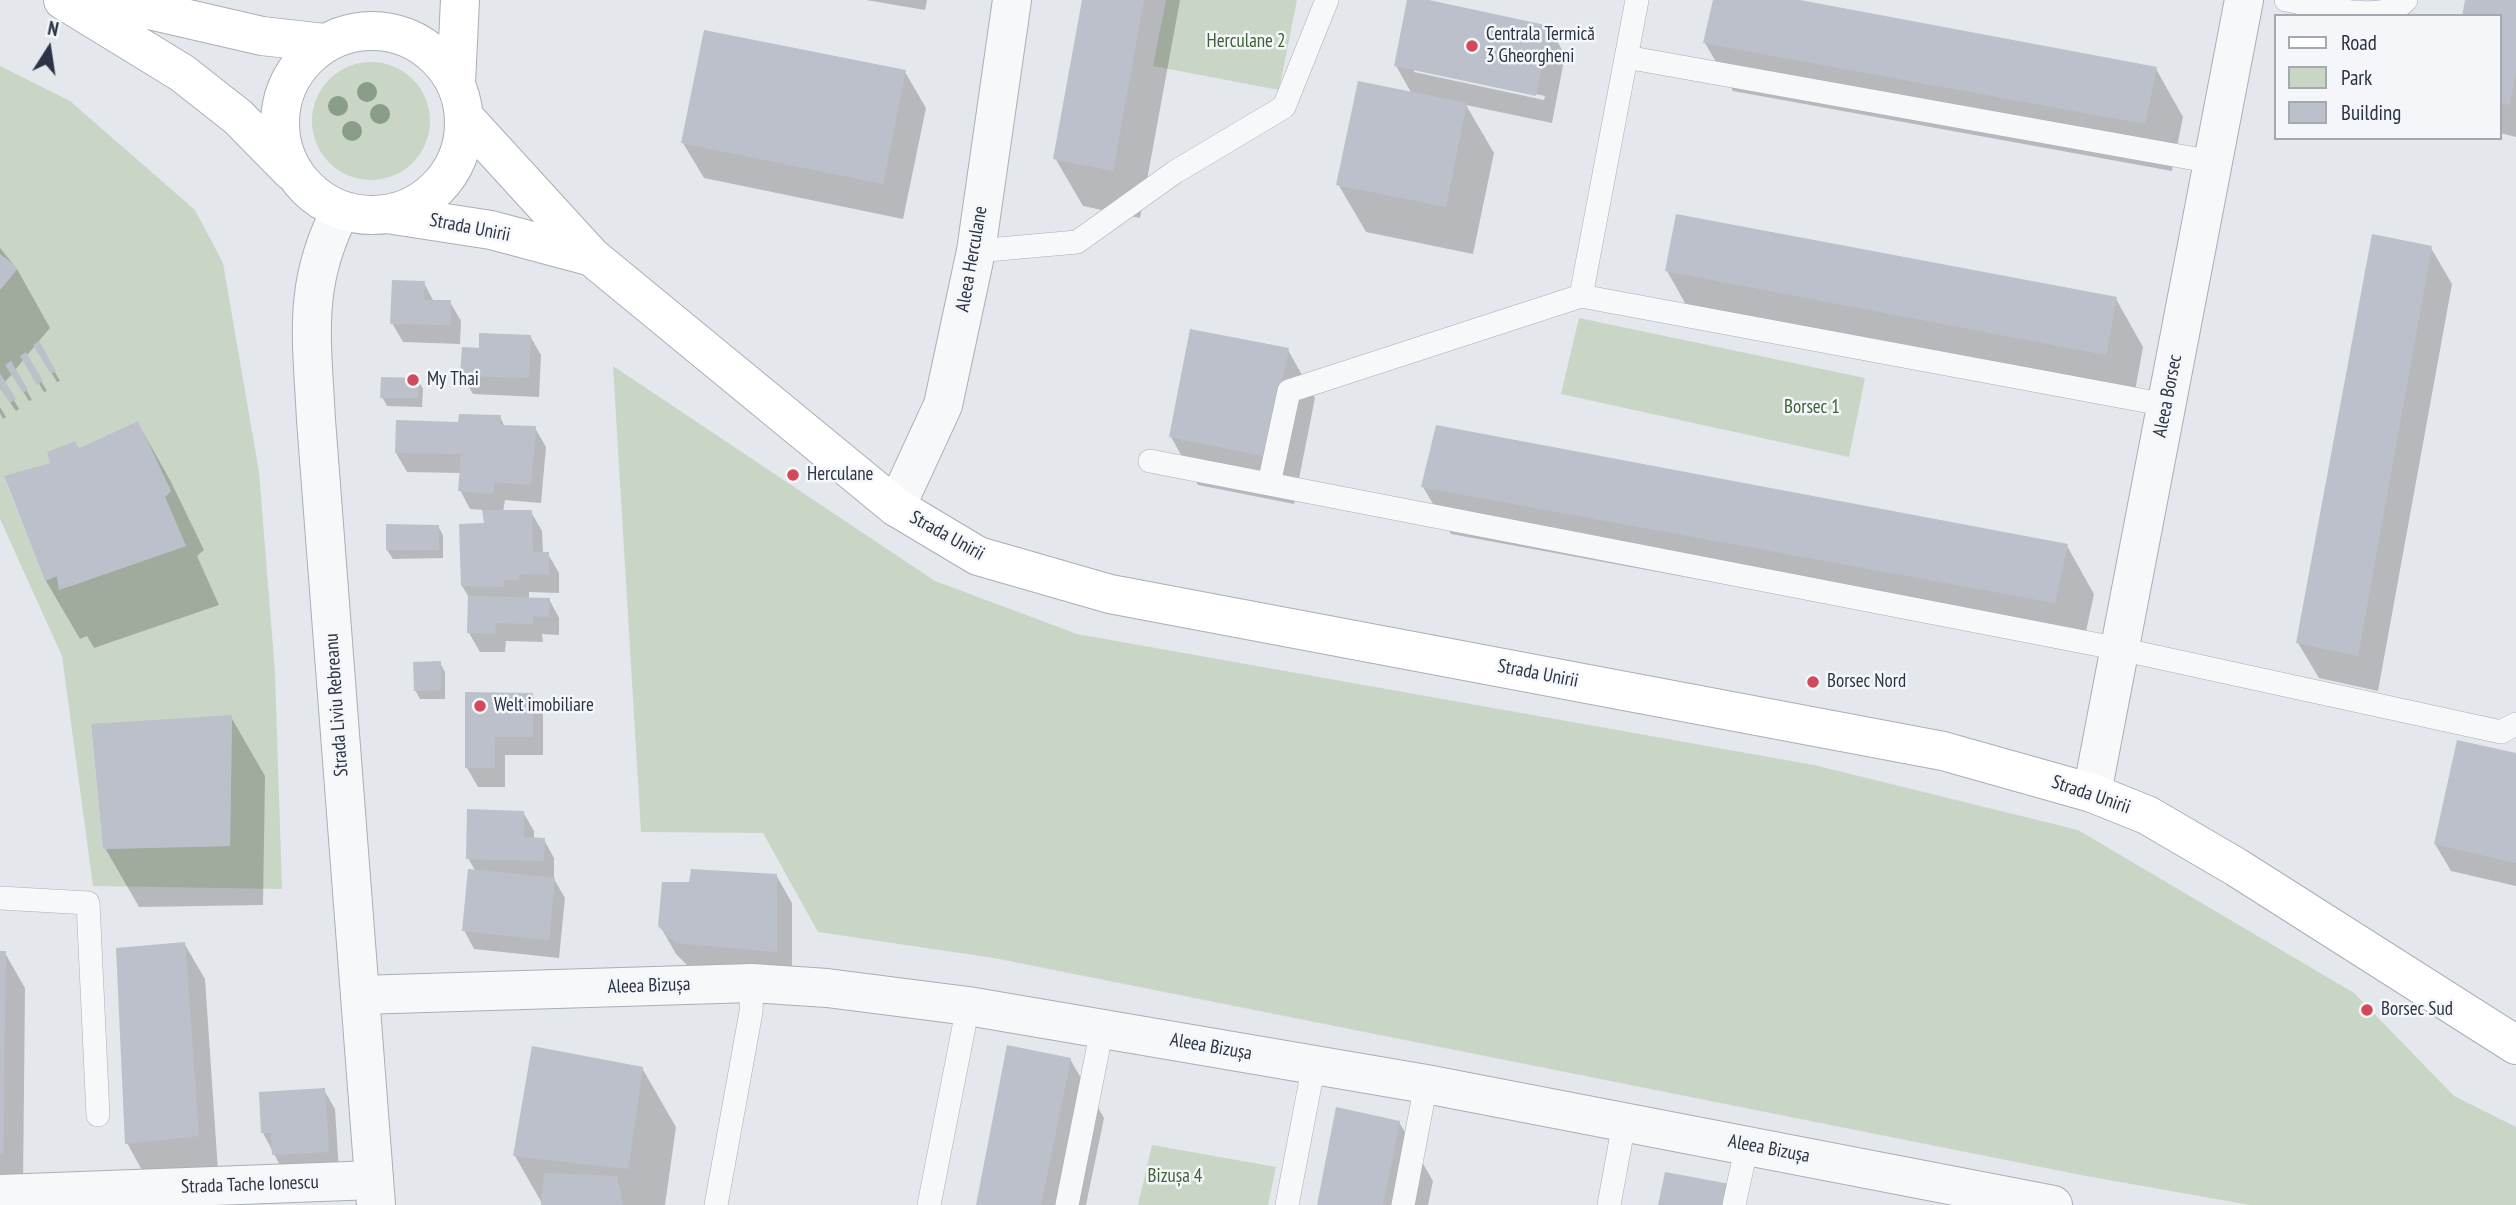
<!DOCTYPE html>
<meta charset="utf-8">
<style>
body{margin:0}
#map{position:relative;width:2516px;height:1205px;overflow:hidden;background:#e4e7ec;font-family:"PT Sans Narrow",sans-serif}
canvas{display:block}
.legend{position:absolute;left:2274px;top:14px;width:228px;height:126px;box-sizing:border-box;background:#f4f6f9;border:2px solid #a4a8b1;margin:0;padding:9px 12px;list-style:none;font-size:21px;color:#2b3445}
.legend li{display:flex;align-items:center;gap:14px;height:35px}
.legend b{width:35px;border:2px solid #a4a8b1}
.north{position:absolute;left:14px;top:14px;width:70px;height:70px;-webkit-text-stroke:5px #f4f6f9;paint-order:stroke;rotate:12deg;font-size:19px;font-weight:700;line-height:28px;text-align:center;color:#2b3445}
.north::after{content:'';display:block;margin:auto;width:24px;height:32px;background:#2b3445;clip-path:polygon(50% 0,100% 100%,50% 72%,0 100%)}
</style>
<div id="map">
<canvas width="2516" height="1205"></canvas>
<ul class="legend">
<li><b style="height:9px;background:#fff"></b>Road</li>
<li><b style="height:19px;background:#c9d6c5"></b>Park</li>
<li><b style="height:19px;background:#bbc0ca"></b>Building</li>
</ul>
<div class="north">N</div>
</div>
<script>
const ctx = document.querySelector('canvas').getContext('2d');
ctx.lineJoin = 'round';
function fillPath(path, color) {
  ctx.fillStyle = color;
  ctx.fill(path, 'evenodd');
}
function strokePath(path, color, width, dash) {
  ctx.strokeStyle = color;
  ctx.lineWidth = width;
  ctx.lineCap = dash ? 'butt' : 'round';
  ctx.setLineDash(dash || []);
  ctx.stroke(path);
}
function drawText(font, color, halo, rows, align = 'center') {
  ctx.font = font + ' "PT Sans Narrow",sans-serif';
  ctx.lineWidth = 5;
  ctx.setLineDash([]);
  ctx.textBaseline = 'middle';
  ctx.strokeStyle = halo;
  ctx.fillStyle = color;
  for (const [text, x, y, turn = 0] of rows) {
    ctx.save();
    ctx.translate(x, y);
    ctx.rotate((+turn || 0) * Math.PI / 180);
    ctx.textAlign = isNaN(turn) ? turn : align;
    if (halo) ctx.strokeText(text, 0, 0);
    ctx.fillText(text, 0, 0);
    ctx.restore();
  }
}
const green = new Path2D(`
 M 1166,0 L 1297,0 L 1279,90 L 1153,66 Z
 M312 121a59 59 0 1 1 118 0a59 59 0 1 1-118 0Z
 M 0,66 L 70,101 L 195,210 L 223,263 L 259,472 L 275,672 L 282,889 L 93,886 L 62,656 L 0,519 L 0,290 L 18,268 L 0,254 ZM 138,421 L 171,491 L 165,497 L 186,546 L 59,590 L 57,576 L 45,581 L 4,477 L 50,463 L 48,452 L 75,441 L 79,448 ZM 232,716 L 230,846 L 103,849 L 91,725 Z
 M 1579,318 L 1865,378 L 1849,457 L 1561,394 Z
 M 613,366 L 935,581 L 1077,634 L 1814,765 L 2078,830 L 2354,993 L 2454,1096 L 2516,1127 L 2516,1205 L 2250,1205 L 2086,1176 L 994,958 L 818,932 L 763,833 L 641,832 Z
 M 1152,1145 L 1276,1167 L 1268,1205 L 1138,1205 Z`);
const shadow = new Path2D(`
 M 866,0 L 927,0 L 925,10 Z
 M 1084,0 L 1180,0 L 1140,218 L 1083,206 L 1055,158 Z
 M 1408,0 L 1549,27 L 1565,55 L 1552,123 L 1466,105 L 1494,153 L 1473,254 L 1366,232 L 1338,184 L 1412,94 L 1396,66 ZM 1414,68 L 1545,96 L 1544,100 L 1414,72 Z
 M 1715,0 L 1790,0 L 2156,69 L 2183,117 L 2172,171 L 1733,91 L 1705,43 Z
 M 2467,0 L 2516,0 L 2516,137 L 2500,133 L 2500,16 Z
 M 905,72 L 926,108 L 903,219 L 704,178 L 683,143 Z
 M 0,248 L 17,269 L 50,328 L 38,342 L 60,381 L 57,382 L 35,346 L 26,356 L 47,391 L 44,392 L 24,359 L 15,370 L 32,400 L 29,401 L 12,374 L 4,383 L 19,409 L 16,411 L 0,388 Z
 M 2431,248 L 2452,284 L 2378,691 L 2319,678 L 2298,643 Z
 M 1667,271 L 2116,299 L 2143,347 L 2133,402 L 1694,319 Z
 M 424,283 L 434,302 L 450,302 L 461,321 L 460,344 L 403,342 L 392,323 Z
 M 530,336 L 541,355 L 539,397 L 473,394 L 462,375 Z
 M 1288,350 L 1315,398 L 1294,504 L 1198,485 L 1171,437 Z
 M 418,380 L 423,389 L 422,407 L 387,406 L 382,397 Z
 M 0,407 L 6,417 L 3,419 L 0,413 Z
 M 500,417 L 505,427 L 535,428 L 546,447 L 541,503 L 505,500 L 503,512 L 531,512 L 542,531 L 543,554 L 548,554 L 559,573 L 559,593 L 529,592 L 529,599 L 549,599 L 559,618 L 559,635 L 542,634 L 543,642 L 506,641 L 505,652 L 480,652 L 469,633 L 470,599 L 462,586 L 486,525 L 484,510 L 470,509 L 460,490 L 461,473 L 407,472 L 396,453 L 460,424 Z
 M 138,423 L 171,482 L 204,550 L 197,556 L 219,605 L 94,648 L 87,636 L 80,639 L 46,581 L 6,477 L 52,464 Z
 M 1423,487 L 2067,546 L 2094,594 L 2082,650 L 1451,534 Z
 M 438,526 L 443,535 L 443,558 L 393,559 L 387,550 Z
 M 440,663 L 445,672 L 445,699 L 420,699 L 415,690 Z
 M 532,695 L 543,713 L 543,755 L 505,755 L 505,787 L 478,787 L 467,768 Z
 M 231,717 L 265,776 L 263,905 L 139,907 L 105,848 Z
 M 2516,755 L 2516,886 L 2451,871 L 2435,844 Z
 M 523,812 L 534,831 L 534,839 L 544,840 L 554,858 L 554,879 L 565,898 L 559,958 L 474,949 L 464,930 L 476,872 L 468,858 Z
 M 776,875 L 792,903 L 792,979 L 692,970 L 676,954 L 660,926 Z
 M 184,943 L 205,979 L 218,1171 L 147,1179 L 127,1143 Z
 M 0,952 L 5,953 L 25,988 L 23,1189 L 0,1189 Z
 M 1070,1059 L 1104,1118 L 1086,1205 L 978,1205 Z
 M 642,1068 L 676,1127 L 665,1205 L 543,1205 L 515,1156 Z
 M 324,1090 L 335,1109 L 339,1171 L 284,1173 L 263,1133 Z
 M 1399,1122 L 1433,1181 L 1428,1205 L 1319,1205 Z`);
const building = new Path2D(`
 M 1082,0 L 1144,0 L 1113,171 L 1053,159 Z
 M 1407,0 L 1429,0 L 1550,26 L 1536,96 L 1394,66 Z
 M 1713,0 L 1800,0 L 2157,67 L 2145,124 L 1703,43 Z
 M 2465,0 L 2516,0 L 2516,71 L 2510,105 L 2500,103 L 2500,16 L 2462,16 Z
 M 704,30 L 906,70 L 883,184 L 681,143 Z
 M 1358,81 L 1467,103 L 1446,207 L 1336,185 Z
 M 1676,214 L 2117,297 L 2106,355 L 1665,271 Z
 M 2372,234 L 2432,246 L 2358,656 L 2296,643 Z
 M 0,254 L 18,268 L 0,290 Z
 M 392,280 L 425,281 L 424,300 L 451,300 L 451,325 L 390,324 Z
 M 1190,329 L 1289,348 L 1267,457 L 1169,437 Z
 M 479,333 L 531,335 L 529,378 L 460,376 L 462,347 L 479,348 Z
 M 39,341 L 56,371 L 51,374 L 33,345 Z
 M 26,352 L 43,381 L 37,385 L 20,356 Z
 M 11,361 L 28,390 L 23,393 L 5,365 Z
 M 0,373 L 16,399 L 10,403 L 0,387 Z
 M 381,377 L 419,378 L 418,398 L 380,398 Z
 M 459,414 L 501,415 L 500,425 L 536,426 L 531,485 L 495,482 L 493,494 L 458,491 L 461,454 L 395,453 L 396,420 L 458,422 Z
 M 138,421 L 171,491 L 165,497 L 186,546 L 59,590 L 57,576 L 45,581 L 4,476 L 50,463 L 47,452 L 75,441 L 79,448 Z
 M 1436,425 L 2068,544 L 2055,603 L 1421,487 Z
 M 482,510 L 532,510 L 533,552 L 549,552 L 549,575 L 519,574 L 519,580 L 504,580 L 504,587 L 461,586 L 459,524 L 484,523 Z
 M 386,524 L 439,525 L 439,550 L 386,550 Z
 M 468,596 L 550,598 L 549,617 L 533,616 L 533,624 L 496,623 L 495,634 L 467,633 Z
 M 441,661 L 441,690 L 414,691 L 413,662 Z
 M 465,692 L 533,693 L 533,737 L 495,737 L 495,768 L 465,768 Z
 M 232,715 L 230,846 L 103,849 L 91,724 Z
 M 2457,740 L 2516,753 L 2516,863 L 2434,844 Z
 M 467,809 L 524,811 L 524,837 L 545,838 L 544,861 L 466,859 Z
 M 468,869 L 555,878 L 549,940 L 462,931 Z
 M 691,869 L 777,874 L 777,952 L 675,943 L 658,926 L 662,882 L 689,882 Z
 M 185,942 L 199,1136 L 125,1144 L 116,948 Z
 M 0,951 L 6,951 L 3,1154 L 0,1154 Z
 M 1007,1045 L 1071,1058 L 1041,1205 L 976,1205 Z
 M 532,1046 L 643,1067 L 628,1169 L 513,1156 Z
 M 325,1088 L 329,1152 L 272,1155 L 271,1133 L 261,1133 L 259,1092 Z
 M 1336,1107 L 1400,1121 L 1383,1205 L 1317,1205 Z
 M 1665,1172 L 1730,1184 L 1725,1205 L 1658,1205 Z
 M 544,1173 L 617,1176 L 623,1205 L 541,1205 Z`);
const service = new Path2D(`
 M 2286,0 C 2316,5 2383,26 2406,0
 M 1626,57 L 2213,162
 M 976,251 L 1077,242 L 1175,172 L 1284,107 L 1327,0
 M 1581,296 L 1637,0
 M 1150,461 L 2120,649 L 2501,732 L 2516,724
 M 1269,484 L 1289,391 L 1581,296 L 2167,405
 M 0,898 L 88,903 L 98,1115
 M 716,1205 L 751,1012 L 752,983
 M 929,1205 L 968,1006
 M 1067,1205 L 1102,1029
 M 1287,1205 L 1314,1064
 M 1403,1205 L 1426,1084
 M 1609,1205 L 1624,1123
 M 1734,1205 L 1747,1145`);
const minor = new Path2D(`
 M 896,507 L 943,405 L 976,251 L 1012,0
 M 2092,793 L 2244,0
 M 360,995 L 752,983 L 827,988 L 968,1006 L 1426,1084 L 2053,1205
 M 0,1194 L 374,1180`);
const tertiary = new Path2D(`
 M 341,210 C 302,285 312,338 316,420 L 376,1205`);
const secondary = new Path2D(`
 M 63,0 L 182,73 L 238,117 L 291,171
 M 106,0 L 262,36 L 324,43
 M280 123a92 92 0 1 1 184 0a92 92 0 1 1-184 0Z
 M 456,83 L 460,0
 M 465,118 L 592,257 L 896,507 L 978,556 L 1110,594 L 1943,751 L 2092,793 L 2147,815 L 2236,867 L 2516,1045
 M 387,214 L 491,230 L 592,257`);
const trees = [
 [367,92],
 [338,106],
 [380,114],
 [352,131]
];
const markers = [
 [1472,46,7,"#d1495b"],
 [413,380,7,"#d1495b"],
 [793,475,7,"#d1495b"],
 [1813,682,7,"#d1495b"],
 [480,706,7,"#d1495b"],
 [2367,1010,7,"#d1495b"]
];
const poiNames = [
 ["Centrala Termică",1486,35],
 ["3 Gheorgheni",1486,57],
 ["My Thai",427,380],
 ["Herculane",807,475],
 ["Borsec Nord",1827,682],
 ["Welt imobiliare",494,706],
 ["Borsec Sud",2381,1010]
];
const parkNames = [
 ["Herculane 2",1246,42],
 ["Borsec 1",1812,408],
 ["Bizușa 4",1175,1177]
];
const streetNames = [
 ["Strada Unirii",470,228,11],
 ["Aleea Herculane",972,259,-80],
 ["Aleea Borsec",2168,396,-79],
 ["Strada Unirii",947,536,29],
 ["Strada Unirii",1538,674,11],
 ["Strada Liviu Rebreanu",337,705,-94],
 ["Strada Unirii",2091,795,19],
 ["Aleea Bizușa",649,986,-2],
 ["Aleea Bizușa",1211,1047,10],
 ["Aleea Bizușa",1769,1149,11],
 ["Strada Tache Ionescu",250,1185,-2]
];
fillPath(green, '#c9d6c5');
fillPath(shadow, '#0003');
fillPath(building, '#bbc0ca');
strokePath(service, '#a9aeb7', 24);
strokePath(minor, '#a9aeb7', 40);
strokePath(tertiary, '#a9aeb7', 40);
strokePath(secondary, '#a9aeb7', 40);
strokePath(service, '#f7f8fa', 23);
strokePath(minor, '#f7f8fa', 38);
strokePath(tertiary, '#f7f8fa', 38);
strokePath(secondary, '#fff', 38);
ctx.fillStyle = '#899d89';
for (const [x, y] of trees) {
  ctx.beginPath();
  ctx.arc(x, y, 10, 0, 2 * Math.PI);
  ctx.fill();
}
for (const [x, y, r, color] of markers) {
  const dot = new Path2D();
  dot.arc(x, y, r, 0, 2 * Math.PI);
  ctx.fillStyle = color;
  ctx.fill(dot);
  strokePath(dot, '#f4f6f9', 2.5);
}
drawText('19px', '#2b3445', '#f4f6f9', poiNames, 'left');
drawText('19px', '#3f6138', '#f4f6f9', parkNames);
drawText('19px', '#2b3445', '#f4f6f9', streetNames);
</script>
